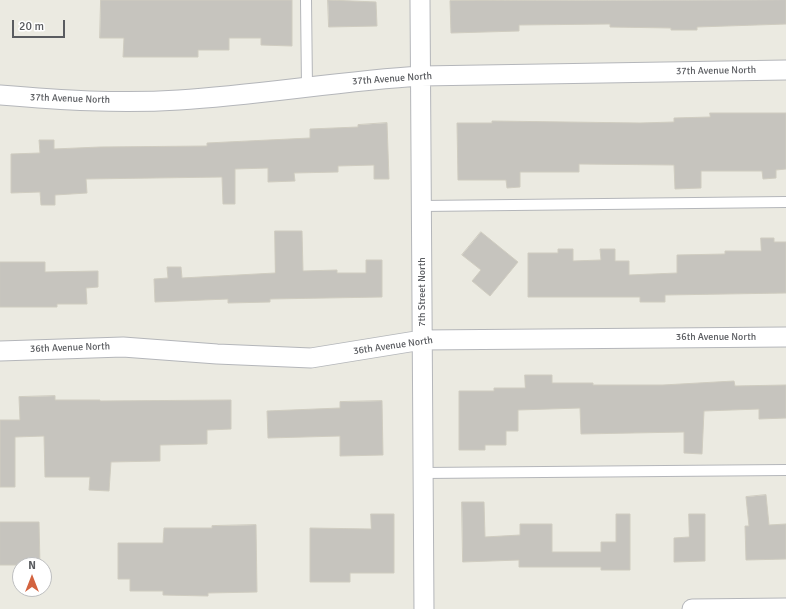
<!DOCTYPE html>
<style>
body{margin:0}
#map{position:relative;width:786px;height:609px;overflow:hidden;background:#ebeae1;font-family:Signika,sans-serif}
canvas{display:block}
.north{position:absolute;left:12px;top:557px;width:40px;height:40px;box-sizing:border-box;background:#fff;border:1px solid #bdbebf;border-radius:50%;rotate:0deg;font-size:11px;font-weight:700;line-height:16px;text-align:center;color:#5a5c60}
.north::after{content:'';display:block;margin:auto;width:14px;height:18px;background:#d3633f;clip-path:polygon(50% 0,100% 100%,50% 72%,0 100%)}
.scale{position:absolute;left:12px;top:20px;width:53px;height:18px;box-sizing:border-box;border:2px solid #5a5c60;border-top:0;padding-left:5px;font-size:12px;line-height:14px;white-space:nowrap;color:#5a5c60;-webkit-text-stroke:3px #fff;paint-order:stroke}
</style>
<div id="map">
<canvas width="786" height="609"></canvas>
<div class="north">N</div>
<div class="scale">20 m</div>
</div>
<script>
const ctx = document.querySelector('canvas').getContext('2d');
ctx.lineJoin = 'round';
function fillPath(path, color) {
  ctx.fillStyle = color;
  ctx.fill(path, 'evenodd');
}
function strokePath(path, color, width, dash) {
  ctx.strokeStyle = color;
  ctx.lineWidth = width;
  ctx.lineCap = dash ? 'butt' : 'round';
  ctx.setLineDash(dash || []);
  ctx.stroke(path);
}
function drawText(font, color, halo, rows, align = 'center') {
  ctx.font = font + ' Signika,sans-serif';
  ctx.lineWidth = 4;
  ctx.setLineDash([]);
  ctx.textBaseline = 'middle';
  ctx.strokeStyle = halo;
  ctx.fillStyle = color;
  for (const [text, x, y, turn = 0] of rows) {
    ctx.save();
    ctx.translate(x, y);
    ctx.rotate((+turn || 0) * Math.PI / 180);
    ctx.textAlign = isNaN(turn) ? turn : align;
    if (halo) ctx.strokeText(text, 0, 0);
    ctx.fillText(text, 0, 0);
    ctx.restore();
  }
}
const building = new Path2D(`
 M 101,0 L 292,0 L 292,46 L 261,45 L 261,38 L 229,38 L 229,50 L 198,50 L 198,57 L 123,57 L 124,38 L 100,38 Z
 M 328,0 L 376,2 L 377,26 L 329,27 Z
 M 786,0 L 786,24 L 697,27 L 697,30 L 671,30 L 671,28 L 610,27 L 610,24 L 519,25 L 519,31 L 451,33 L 450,1 Z
 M 710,113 L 786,113 L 786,169 L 776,170 L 776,178 L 763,179 L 762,171 L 701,171 L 701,188 L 675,189 L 674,165 L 579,164 L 579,172 L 520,172 L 520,187 L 507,188 L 506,180 L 458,180 L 457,123 L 492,123 L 492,121 L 640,123 L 674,122 L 674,118 L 710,117 Z
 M 387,123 L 389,179 L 374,179 L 374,165 L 338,166 L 338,172 L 294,173 L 295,181 L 268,182 L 268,168 L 235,169 L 235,204 L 223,204 L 222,177 L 86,179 L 87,193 L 55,195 L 55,205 L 41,205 L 40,192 L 11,193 L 11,154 L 40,153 L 39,140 L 54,140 L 54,149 L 100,147 L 207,146 L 207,143 L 310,138 L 310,129 L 358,127 L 358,125 Z
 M 275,231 L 302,231 L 303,271 L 337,270 L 337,273 L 366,273 L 366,260 L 382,260 L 382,297 L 270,299 L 270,302 L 228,303 L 228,299 L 155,302 L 154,279 L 168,278 L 167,267 L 181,267 L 182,278 L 275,273 Z
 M 481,232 L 518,262 L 490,296 L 472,281 L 481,270 L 462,255 Z
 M 761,238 L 774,238 L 774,242 L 786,242 L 786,293 L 665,295 L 665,302 L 640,302 L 640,297 L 528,297 L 528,253 L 558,253 L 558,249 L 573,249 L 573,261 L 601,260 L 600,249 L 615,249 L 615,261 L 629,261 L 629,275 L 677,273 L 677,255 L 725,254 L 725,251 L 761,251 Z
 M 0,262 L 45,262 L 45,272 L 98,271 L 98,287 L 86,288 L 87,304 L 57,304 L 57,307 L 0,307 Z
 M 525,375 L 552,375 L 552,383 L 593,383 L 593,385 L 663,385 L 734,381 L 735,386 L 786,385 L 786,418 L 759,419 L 759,409 L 704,411 L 702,454 L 684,453 L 684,432 L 581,434 L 580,408 L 518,410 L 518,431 L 506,431 L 506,445 L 485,445 L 485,450 L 459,450 L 459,391 L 494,391 L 494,388 L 525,388 Z
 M 55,396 L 55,400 L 100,400 L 100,401 L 231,400 L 231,429 L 207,430 L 207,444 L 160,445 L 160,461 L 111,462 L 109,491 L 89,490 L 90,477 L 45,477 L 44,436 L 15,437 L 15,487 L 0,487 L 0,420 L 20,420 L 19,397 Z
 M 382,401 L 383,455 L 340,456 L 340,436 L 268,438 L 267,411 L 340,408 L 340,402 Z
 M 766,495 L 769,525 L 786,524 L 786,559 L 746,560 L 745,526 L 749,526 L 746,497 Z
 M 462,502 L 484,502 L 485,537 L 520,535 L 520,524 L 552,524 L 552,552 L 601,552 L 601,542 L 616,542 L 616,514 L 630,514 L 630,570 L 601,570 L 601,567 L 519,567 L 519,560 L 463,562 Z
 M 371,514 L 394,514 L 394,573 L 350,573 L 350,582 L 310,582 L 310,528 L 371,529 Z
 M 689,514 L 705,514 L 705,561 L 674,562 L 674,538 L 689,537 Z
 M 0,522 L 39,522 L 40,565 L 0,565 Z
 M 256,525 L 257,592 L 208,593 L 208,596 L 163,595 L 163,591 L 130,591 L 130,579 L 118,579 L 118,543 L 163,543 L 164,528 L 212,528 L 212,526 Z`);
const service = new Path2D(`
 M 306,0 L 307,87
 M 422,206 L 786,202
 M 423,473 L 786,470`);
const minor = new Path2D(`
 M 420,0 L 424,609
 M 0,95 C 60,100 119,104 179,100 C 260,95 340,81 421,76 L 786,70
 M 0,351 L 123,347 L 217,354 L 311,358 L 422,340 L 786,337
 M 692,609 L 786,608`);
const streetNames = [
 ["37th Avenue North",716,71,-1],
 ["37th Avenue North",392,79,-4],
 ["37th Avenue North",70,99,2],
 ["7th Street North",422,292,-90],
 ["36th Avenue North",716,337],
 ["36th Avenue North",393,346,-8],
 ["36th Avenue North",70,348,-2]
];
fillPath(building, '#c6c4be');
strokePath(building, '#cfccc0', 1);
strokePath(service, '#b4b6ba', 12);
strokePath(minor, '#b4b6ba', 21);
strokePath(service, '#fff', 10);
strokePath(minor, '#fff', 19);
drawText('10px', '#5a5c60', '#fff', streetNames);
</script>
